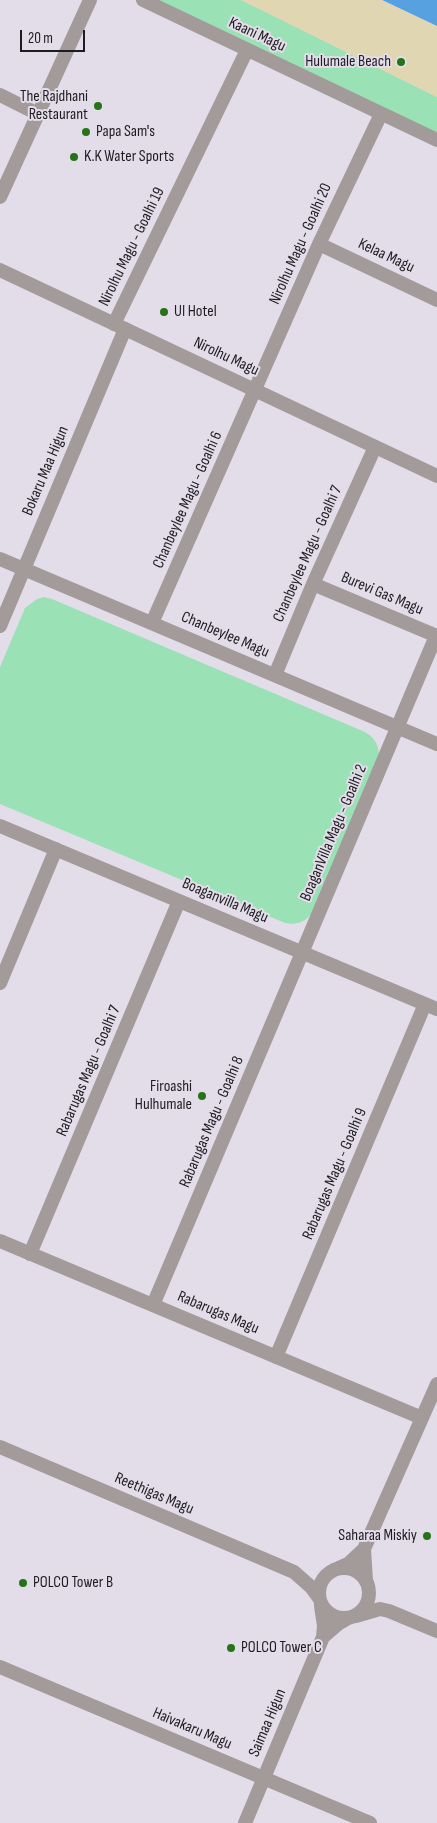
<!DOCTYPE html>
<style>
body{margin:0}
#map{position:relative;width:437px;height:1823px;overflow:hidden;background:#e3ddea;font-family:"Sofia Sans Condensed",sans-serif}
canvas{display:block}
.scale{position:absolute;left:20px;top:30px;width:65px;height:22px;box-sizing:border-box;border:2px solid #1f1c21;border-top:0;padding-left:6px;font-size:15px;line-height:18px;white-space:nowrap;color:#1f1c21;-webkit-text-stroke:4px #e3ddea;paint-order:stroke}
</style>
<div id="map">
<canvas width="437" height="1823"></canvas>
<div class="scale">20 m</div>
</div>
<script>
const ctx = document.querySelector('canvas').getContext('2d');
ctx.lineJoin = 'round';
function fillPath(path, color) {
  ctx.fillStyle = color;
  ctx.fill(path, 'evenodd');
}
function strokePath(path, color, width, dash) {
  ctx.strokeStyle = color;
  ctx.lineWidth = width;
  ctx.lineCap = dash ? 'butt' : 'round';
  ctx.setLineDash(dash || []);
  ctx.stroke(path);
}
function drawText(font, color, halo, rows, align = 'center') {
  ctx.font = font + ' "Sofia Sans Condensed",sans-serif';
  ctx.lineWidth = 4;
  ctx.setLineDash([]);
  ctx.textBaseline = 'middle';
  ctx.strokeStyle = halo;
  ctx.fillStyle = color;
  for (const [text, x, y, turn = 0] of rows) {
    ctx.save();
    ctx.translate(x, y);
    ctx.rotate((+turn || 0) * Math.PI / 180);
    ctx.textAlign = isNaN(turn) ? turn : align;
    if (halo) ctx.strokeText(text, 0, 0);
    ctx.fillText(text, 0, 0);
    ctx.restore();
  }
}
const green = new Path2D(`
 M 142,0 L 241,0 L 266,12 L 437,97 L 437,140 Z
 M 44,597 L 52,599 L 365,732 C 375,738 379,745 379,757 L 312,913 C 304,923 297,925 285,923 L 0,804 L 0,667 L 25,608 L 37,599 Z`);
const sand = new Path2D(`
 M 241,0 L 381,0 L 437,26 L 437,97 Z`);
const water = new Path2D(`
 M 382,0 L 437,0 L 437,26 Z`);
const minor = new Path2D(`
 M 143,0 L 437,140
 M 0,95 L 38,114
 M 0,197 L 90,0
 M 319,244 L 437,300
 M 114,324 L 247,50
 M 0,559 L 437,744
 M 313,584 L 437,636
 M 152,623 L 319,244 L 381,114
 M 0,626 L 125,329
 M 275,675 L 313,584 L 375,447
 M 0,826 L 437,1009
 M 0,983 L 56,849
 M 0,1241 L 422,1418
 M 30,1254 L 179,901
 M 153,1305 L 436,636
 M 276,1357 L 425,1004
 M 339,1568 L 348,1564 L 364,1549
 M 366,1581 L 364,1549 L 437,1384
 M 323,1637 L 338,1624 L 348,1618
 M 0,1667 L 370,1823
 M 245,1823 L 323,1637 L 324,1626 L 321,1606`);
const tertiary = new Path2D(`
 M 0,270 L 437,476
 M 0,1447 L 294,1572 L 311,1587 L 319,1598
 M319 1593a25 25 0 1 1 50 0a25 25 0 1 1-50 0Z
 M 356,1616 L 380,1609 L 389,1611 L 437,1631`);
const markers = [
 [401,62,5,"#267318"],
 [98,106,5,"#267318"],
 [86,132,5,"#267318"],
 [74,157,5,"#267318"],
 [164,312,5,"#267318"],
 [202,1096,5,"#267318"],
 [427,1536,5,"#267318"],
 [23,1583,5,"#267318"],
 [231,1648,5,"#267318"]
];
const streetNames = [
 ["Kaani Magu",257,35,25],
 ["Nirolhu Magu - Goalhi 20",301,244,-66],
 ["Nirolhu Magu - Goalhi 19",132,247,-64],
 ["Kelaa Magu",386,256,25],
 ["Nirolhu Magu",226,357,25],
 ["Bokaru Maa Higun",46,471,-67],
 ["Chanbeylee Magu - Goalhi 6",188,500,-66],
 ["Chanbeylee Magu - Goalhi 7",308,554,-66],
 ["Burevi Gas Magu",382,594,23],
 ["Chanbeylee Magu",225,635,23],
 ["BoaganVilla Magu - Goalhi 2",334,833,-67],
 ["Boaganvilla Magu",225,901,23],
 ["Rabarugas Magu - Goalhi 7",89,1071,-67],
 ["Rabarugas Magu - Goalhi 8",212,1122,-67],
 ["Rabarugas Magu - Goalhi 9",335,1174,-67],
 ["Rabarugas Magu",218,1313,23],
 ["Reethigas Magu",154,1494,23],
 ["Saimaa Higun",268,1723,-67],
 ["Haivakaru Magu",192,1729,23]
];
const poiNames = [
 ["Hulumale Beach",391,62,"right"],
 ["The Rajdhani",88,97,"right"],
 ["Restaurant",88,115,"right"],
 ["Papa Sam's",96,132],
 ["K.K Water Sports",84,157],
 ["UI Hotel",174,312],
 ["Firoashi",192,1087,"right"],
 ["Hulhumale",192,1105,"right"],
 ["Saharaa Miskiy",417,1536,"right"],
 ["POLCO Tower B",33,1583],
 ["POLCO Tower C",241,1648]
];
fillPath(green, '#9be1b6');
fillPath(sand, '#e0d6b1');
fillPath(water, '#57a1e0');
strokePath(minor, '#a29b9a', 14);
strokePath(tertiary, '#a29b9a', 14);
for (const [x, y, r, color] of markers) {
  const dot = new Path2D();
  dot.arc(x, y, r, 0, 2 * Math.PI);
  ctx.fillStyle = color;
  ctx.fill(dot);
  strokePath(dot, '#e3ddea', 2);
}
drawText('16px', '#1f1c21', '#e3ddea', streetNames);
drawText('16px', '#1f1c21', '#e3ddea', poiNames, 'left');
</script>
